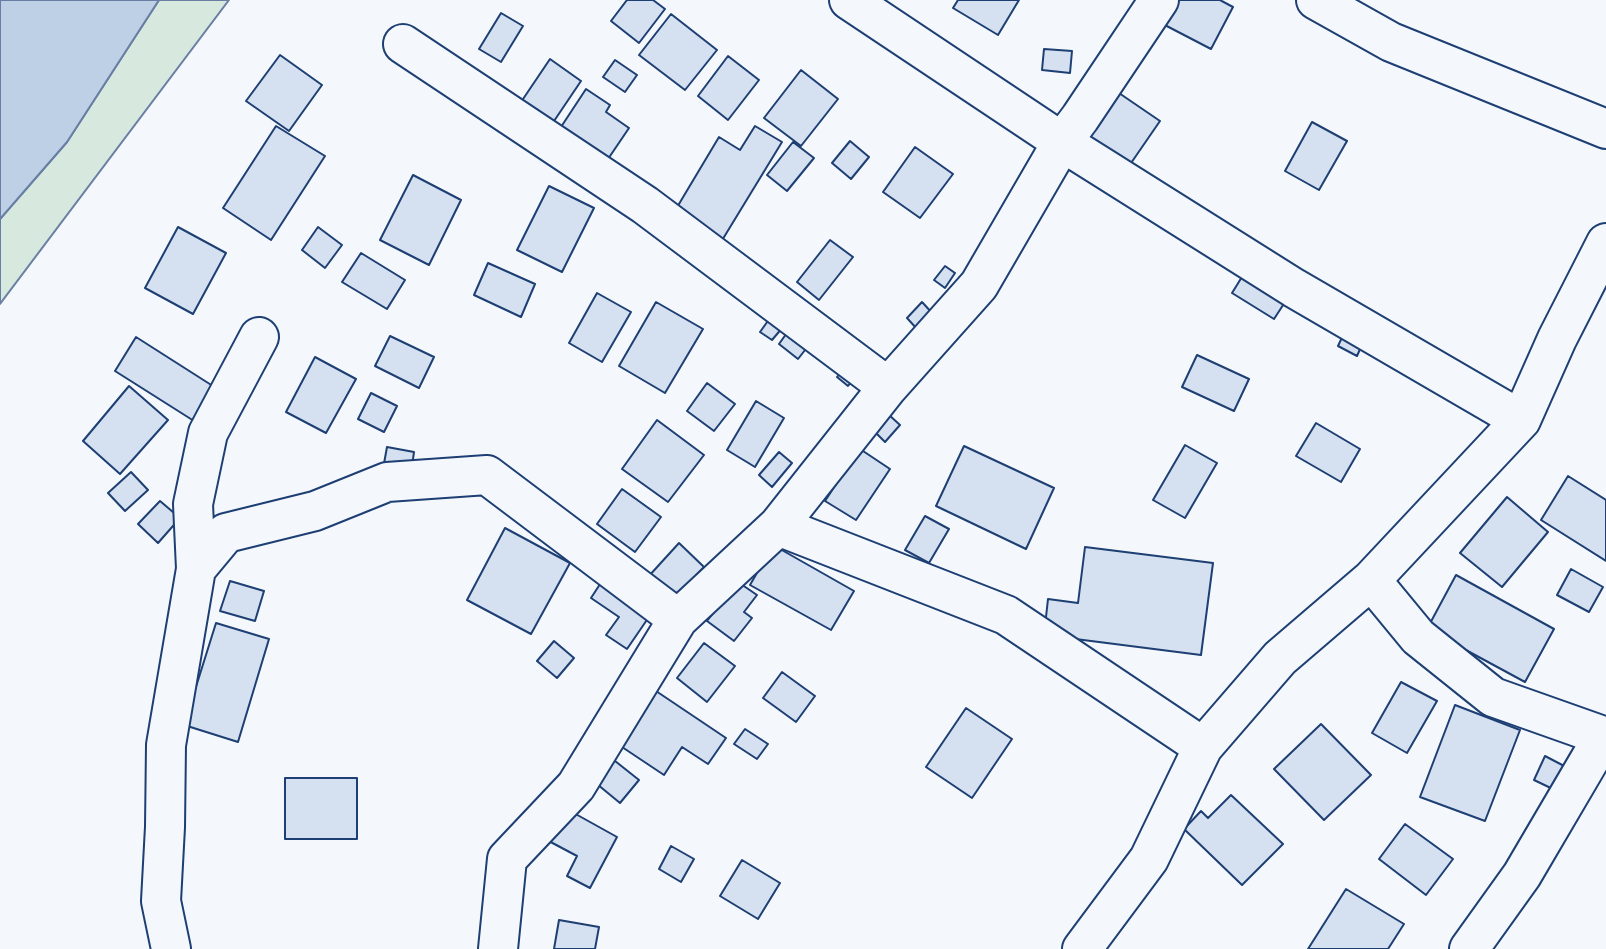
<!DOCTYPE html>
<style>
body{margin:0}
canvas{display:block;background:#f4f7fb}
</style>
<canvas width="1606" height="949"></canvas>
<script>
const ctx = document.querySelector('canvas').getContext('2d');
ctx.lineJoin = 'round';
function fillPath(path, color) {
  ctx.fillStyle = color;
  ctx.fill(path, 'evenodd');
}
function strokePath(path, color, width, dash) {
  ctx.strokeStyle = color;
  ctx.lineWidth = width;
  ctx.lineCap = dash ? 'butt' : 'round';
  ctx.setLineDash(dash || []);
  ctx.stroke(path);
}
const green = new Path2D(`
 M 159,0 L 229,0 L 0,304 L 0,219 L 67,142 Z`);
const water = new Path2D(`
 M 0,0 L 159,0 L 67,142 L 0,219 Z`);
const building = new Path2D(`
 M 627,0 L 653,0 L 665,9 L 639,43 L 611,21 Z
 M 958,0 L 1019,0 L 998,35 L 953,8 Z
 M 1171,0 L 1220,0 L 1233,7 L 1211,49 L 1159,22 Z
 M 501,13 L 523,26 L 501,62 L 479,49 Z
 M 671,14 L 717,50 L 685,90 L 639,55 Z
 M 1044,49 L 1072,51 L 1070,73 L 1042,70 Z
 M 280,55 L 322,85 L 289,131 L 246,101 Z
 M 728,56 L 759,80 L 728,120 L 698,96 Z
 M 550,59 L 581,81 L 550,127 L 519,105 Z
 M 615,60 L 637,75 L 625,92 L 603,77 Z
 M 801,70 L 838,99 L 801,146 L 764,118 Z
 M 586,89 L 610,105 L 606,112 L 629,128 L 606,162 L 559,130 Z
 M 1116,91 L 1160,121 L 1129,166 L 1086,136 Z
 M 1312,122 L 1347,141 L 1319,190 L 1285,171 Z
 M 276,126 L 325,156 L 271,240 L 223,208 Z
 M 755,126 L 782,142 L 721,242 L 673,214 L 719,137 L 740,150 Z
 M 850,141 L 869,157 L 851,179 L 832,163 Z
 M 793,142 L 814,158 L 787,191 L 767,175 Z
 M 915,147 L 953,174 L 920,218 L 883,192 Z
 M 413,175 L 461,200 L 429,265 L 380,240 Z
 M 549,186 L 594,208 L 562,272 L 517,250 Z
 M 178,227 L 226,253 L 193,314 L 145,288 Z
 M 318,227 L 342,245 L 325,268 L 302,250 Z
 M 830,240 L 853,257 L 819,300 L 797,282 Z
 M 361,253 L 405,280 L 387,309 L 342,282 Z
 M 488,263 L 535,284 L 521,317 L 474,295 Z
 M 945,266 L 955,273 L 945,288 L 934,280 Z
 M 1245,272 L 1287,299 L 1274,319 L 1232,293 Z
 M 597,293 L 631,312 L 602,362 L 569,343 Z
 M 656,302 L 703,329 L 665,393 L 619,366 Z
 M 922,302 L 933,314 L 917,329 L 907,318 Z
 M 770,318 L 783,327 L 772,340 L 760,332 Z
 M 789,330 L 809,345 L 798,359 L 779,344 Z
 M 1345,331 L 1364,340 L 1357,356 L 1338,346 Z
 M 390,336 L 434,357 L 419,388 L 375,366 Z
 M 136,337 L 216,388 L 194,421 L 115,371 Z
 M 1197,355 L 1249,379 L 1234,411 L 1182,387 Z
 M 315,357 L 356,379 L 326,433 L 286,412 Z
 M 845,367 L 856,376 L 848,386 L 837,377 Z
 M 707,383 L 735,404 L 714,431 L 687,411 Z
 M 129,386 L 168,420 L 120,474 L 83,441 Z
 M 371,393 L 397,406 L 384,432 L 358,419 Z
 M 756,401 L 784,418 L 755,467 L 727,450 Z
 M 888,414 L 900,425 L 885,442 L 873,430 Z
 M 657,420 L 704,455 L 668,502 L 622,469 Z
 M 1316,423 L 1360,449 L 1341,482 L 1296,456 Z
 M 851,443 L 890,469 L 856,520 L 825,501 L 848,466 Z
 M 1185,445 L 1217,463 L 1185,518 L 1153,500 Z
 M 964,446 L 1054,488 L 1026,549 L 936,506 Z
 M 387,447 L 414,452 L 411,473 L 383,469 Z
 M 779,452 L 792,463 L 772,487 L 759,475 Z
 M 131,472 L 148,490 L 125,511 L 108,493 Z
 M 1568,476 L 1606,500 L 1606,561 L 1541,520 Z
 M 622,489 L 661,517 L 635,552 L 597,524 Z
 M 1507,497 L 1548,532 L 1502,587 L 1460,553 Z
 M 160,501 L 180,518 L 158,543 L 138,524 Z
 M 925,516 L 949,529 L 929,563 L 905,550 Z
 M 505,528 L 570,563 L 531,634 L 467,600 Z
 M 679,543 L 704,567 L 672,601 L 648,577 Z
 M 773,545 L 854,591 L 831,630 L 750,585 Z
 M 1085,547 L 1213,563 L 1201,655 L 1044,635 L 1048,599 L 1078,603 Z
 M 1571,569 L 1603,587 L 1589,612 L 1557,595 Z
 M 1456,575 L 1554,629 L 1525,682 L 1427,629 Z
 M 604,578 L 653,611 L 627,649 L 606,635 L 619,617 L 591,598 Z
 M 230,581 L 264,591 L 255,621 L 220,611 Z
 M 738,582 L 757,595 L 744,612 L 752,618 L 734,641 L 707,621 Z
 M 216,623 L 269,639 L 238,742 L 184,725 Z
 M 554,641 L 574,658 L 557,678 L 537,661 Z
 M 704,643 L 735,666 L 707,702 L 677,678 Z
 M 782,672 L 815,696 L 796,722 L 763,698 Z
 M 1401,682 L 1437,701 L 1407,753 L 1372,733 Z
 M 653,689 L 726,738 L 708,764 L 682,747 L 664,775 L 616,743 Z
 M 1455,705 L 1520,730 L 1485,821 L 1420,797 Z
 M 966,708 L 1012,739 L 972,798 L 926,767 Z
 M 1321,724 L 1371,775 L 1324,820 L 1274,769 Z
 M 745,729 L 768,744 L 757,759 L 734,744 Z
 M 605,753 L 639,780 L 620,803 L 586,775 Z
 M 1545,756 L 1568,768 L 1557,791 L 1534,780 Z
 M 285,778 L 357,778 L 357,839 L 285,839 Z
 M 1231,795 L 1283,844 L 1242,885 L 1184,829 L 1201,811 L 1208,818 Z
 M 563,807 L 617,837 L 590,888 L 567,876 L 577,856 L 545,839 Z
 M 1405,824 L 1453,859 L 1426,895 L 1379,859 Z
 M 671,846 L 694,859 L 681,882 L 659,869 Z
 M 742,860 L 780,883 L 758,919 L 720,896 Z
 M 1346,889 L 1404,924 L 1388,949 L 1308,949 Z
 M 559,920 L 599,927 L 595,949 L 554,949 Z`);
const street = new Path2D(`
 M 849,0 L 1062,142 L 1294,288 L 1521,420
 M 1316,0 L 1391,42 L 1606,129
 M 403,44 L 645,205 L 888,387
 M 778,526 L 1006,615 L 1203,747
 M 196,569 L 193,504 L 208,433 L 259,337
 M 1371,580 L 1418,637 L 1493,697 L 1606,737
 M 171,949 L 161,901 L 165,827 L 166,745 L 196,569 L 226,533 L 315,511 L 387,482 L 487,475 L 678,619
 M 498,949 L 507,859 L 576,786 L 678,619 L 778,526 L 888,387 L 979,285 L 1062,142 L 1080,118 L 1159,0
 M 1082,949 L 1149,859 L 1203,747 L 1280,658 L 1371,580 L 1521,420 L 1557,339 L 1606,243
 M 1469,949 L 1522,875 L 1603,737`);
fillPath(green, '#d7e8df');
strokePath(green, '#687fa3', 2);
fillPath(water, '#bed0e5');
strokePath(water, '#687fa3', 2);
fillPath(building, '#d5e0f0');
strokePath(building, '#1d3f73', 2);
strokePath(street, '#1d3f73', 42);
strokePath(street, '#f4f7fb', 38);
</script>
